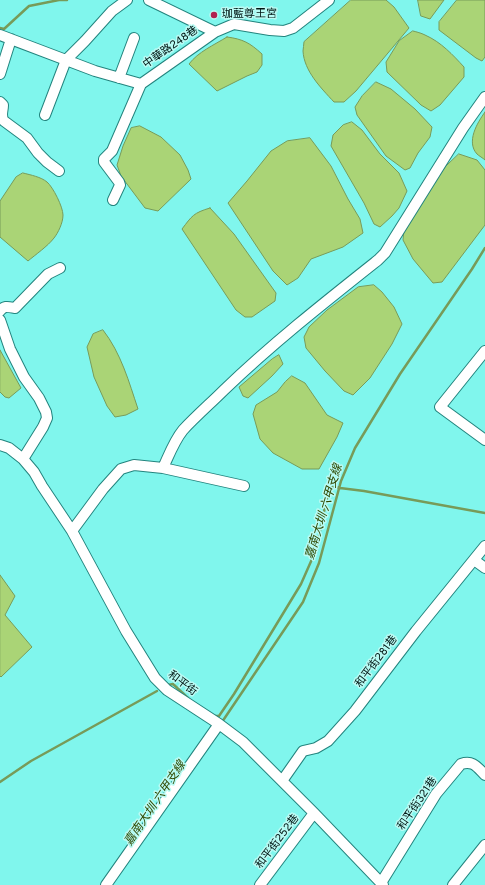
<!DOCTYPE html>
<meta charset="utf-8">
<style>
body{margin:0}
canvas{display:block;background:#80f6ed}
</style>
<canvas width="485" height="885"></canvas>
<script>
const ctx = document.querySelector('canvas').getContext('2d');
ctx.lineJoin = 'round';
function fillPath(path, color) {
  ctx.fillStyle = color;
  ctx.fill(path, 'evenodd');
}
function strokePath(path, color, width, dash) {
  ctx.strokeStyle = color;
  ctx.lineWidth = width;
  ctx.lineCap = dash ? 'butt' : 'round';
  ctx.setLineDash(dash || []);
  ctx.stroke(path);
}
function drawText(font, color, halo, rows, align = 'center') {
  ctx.font = font + ' Overpass,"Noto Sans TC",sans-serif';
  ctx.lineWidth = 3;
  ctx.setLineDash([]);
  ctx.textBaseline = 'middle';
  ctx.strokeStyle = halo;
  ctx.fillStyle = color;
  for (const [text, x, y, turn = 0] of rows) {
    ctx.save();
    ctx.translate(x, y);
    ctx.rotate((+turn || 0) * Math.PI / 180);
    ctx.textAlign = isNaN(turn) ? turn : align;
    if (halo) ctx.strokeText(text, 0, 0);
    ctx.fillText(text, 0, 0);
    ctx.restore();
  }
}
const water = new Path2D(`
 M 351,0 L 386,0 L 394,7 L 409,28 L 356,91 L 344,102 L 334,102 C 321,88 304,71 303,51 C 303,48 304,45 304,42 Z
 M 418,0 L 444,0 L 430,19 L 421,16 Z
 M 457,0 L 485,0 L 485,57 L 482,61 L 476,58 L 439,30 L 439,22 Z
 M 413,31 C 417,32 421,33 425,35 C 441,42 453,55 464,67 L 464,77 L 440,105 L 431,111 L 421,105 L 387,72 L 386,62 L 399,41 Z
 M 227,37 C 243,39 250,43 262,54 L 262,65 L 257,72 L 247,76 L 217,91 L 189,64 C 198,52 214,45 227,37 Z
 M 376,82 L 391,89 L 415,109 L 432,127 L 430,137 L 418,153 L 410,168 L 405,170 L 386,156 L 357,115 L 355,107 L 362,96 Z
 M 485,112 L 485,160 C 483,158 479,156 477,154 C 466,142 477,123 485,112 Z
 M 352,122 L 362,130 L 380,154 L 399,173 L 407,191 L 399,208 L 392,216 L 380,227 L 374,224 L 364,203 L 331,146 L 333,135 L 343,125 Z
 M 140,126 L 161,137 L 180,155 L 188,170 L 191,179 L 158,211 L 145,208 L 121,176 L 117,165 L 123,146 L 131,128 Z
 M 310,138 L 331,166 L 348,199 L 360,219 L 363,233 L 343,247 L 311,259 L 298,278 L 287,285 L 273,271 L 228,203 L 247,181 L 271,151 L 287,141 Z
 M 459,154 L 477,160 L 485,170 L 485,225 L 442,282 L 433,283 L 413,259 L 403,240 L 404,229 L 422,199 L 445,167 Z
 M 23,173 C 31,175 41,177 47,182 C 53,187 63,207 63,215 C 63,223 58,233 54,238 C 48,246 35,255 28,261 L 0,237 L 0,201 L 16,177 Z
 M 210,208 L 234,234 L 276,293 L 275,301 L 252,317 L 245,317 L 236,310 L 182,229 C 192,216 193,213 210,208 Z
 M 374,285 L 382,292 L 394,307 L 402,324 L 392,344 L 370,378 L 353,395 L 344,391 L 325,371 L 306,348 L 304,337 L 309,327 L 327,310 L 358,287 Z
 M 103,330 C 121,353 129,382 138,409 L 126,415 L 115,417 L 107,406 L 94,377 L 87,347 L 93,334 Z
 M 0,350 L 21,388 L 9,398 L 5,397 L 0,392 Z
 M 279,355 L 283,364 L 272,376 L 248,398 L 243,396 L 239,387 L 272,359 Z
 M 292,376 L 305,383 L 327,415 L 343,423 L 337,437 L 319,469 L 302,469 L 273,453 L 260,439 L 253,414 L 256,405 L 277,392 L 285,382 Z
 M 0,575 L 15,596 L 5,615 L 32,647 L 1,677 L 0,676 Z`);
const stream = new Path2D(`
 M 0,28 L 4,29 L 29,6 L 59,0 L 67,0
 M 168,685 L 173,684 L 188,698
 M 213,716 L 219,716 L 234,694 L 301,584 L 316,550 L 326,502 L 330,489 L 332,487 L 364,491 L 485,513
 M 222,722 L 303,602 L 319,563 L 341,481 L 355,448 L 400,374 L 472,269 L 485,248
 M 0,782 L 31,761 L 157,691`);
const minor = new Path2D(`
 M 149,0 L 215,32
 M 0,35 L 95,71 L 141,84 L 215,32 L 234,24 L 270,30 L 284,31 L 293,28 L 329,0
 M 0,74 L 11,39
 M 119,78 L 134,38
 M 0,102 L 3,105 C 3,111 0,116 4,121 L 27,138 L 38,153 L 47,162 L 59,171
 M 45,115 L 66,60 L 85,41 L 112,11 L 127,0
 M 113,200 L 120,185 L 119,182 L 104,162 L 104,159 L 112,151 L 141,84
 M 0,311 C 4,305 9,307 15,308 L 48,274 L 60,268
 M 0,320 L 10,349 L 24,377 L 39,398 L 46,412 L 47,418 L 43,427 L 23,459
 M 485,351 L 440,407 L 485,440
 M 0,445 L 9,448 L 23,459 L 34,472 L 42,486 L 72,531 L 126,631 L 155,678 L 167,690 L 219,724 L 243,742 L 314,813 L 383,885
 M 163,468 C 169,455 174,441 183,430 C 196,416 211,403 224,390 C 273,343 325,302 378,260 L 385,253 L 463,128 L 485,97
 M 72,531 L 103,489 L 121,469 L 134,465 L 163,468 L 244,486
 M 474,560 L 485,568
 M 282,781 L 303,751 L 316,748 L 328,741 L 355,711 L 416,631 L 485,546
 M 381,883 L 436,794 L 461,764 C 473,760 477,767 485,775
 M 106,885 L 219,724
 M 260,885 L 314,813
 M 453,885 L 485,845`);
const markers = [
 [214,15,4,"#b22250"]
];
const poiNames = [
 ["珈藍尊王宮",222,15]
];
const streetNames = [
 ["中華路248巷",171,48,-35],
 ["和平街281巷",377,662,-53],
 ["和平街",182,684,37],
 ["和平街321巷",418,804,-56],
 ["和平街252巷",278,842,-53]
];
const waterNames = [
 ["嘉南大圳 六甲支線",325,512,-73],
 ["嘉南大圳 六甲支線",156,804,-56]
];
fillPath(water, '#aad476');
strokePath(water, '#779b59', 1);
strokePath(stream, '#779b59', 2.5);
strokePath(minor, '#23847e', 12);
strokePath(minor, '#fff', 10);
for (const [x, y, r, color] of markers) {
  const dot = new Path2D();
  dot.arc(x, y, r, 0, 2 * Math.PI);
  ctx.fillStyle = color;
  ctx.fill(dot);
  strokePath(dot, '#bafbf4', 1.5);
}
drawText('11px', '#001614', '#bafbf4', poiNames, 'left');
drawText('11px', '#001614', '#bafbf4', streetNames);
drawText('italic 12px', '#304902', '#bafbf4', waterNames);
</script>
